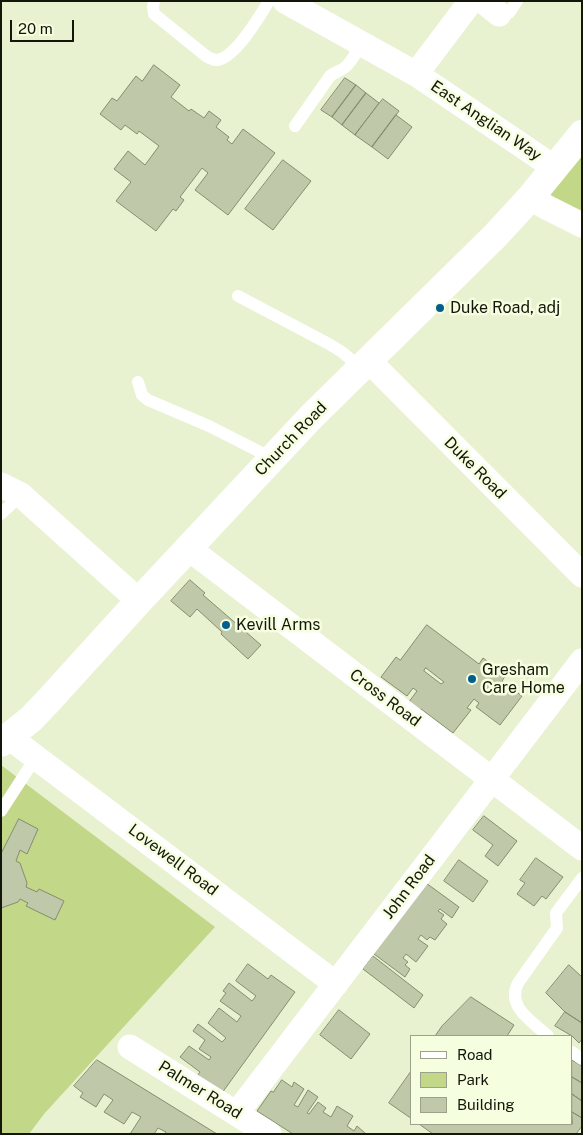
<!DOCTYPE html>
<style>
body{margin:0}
#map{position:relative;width:583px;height:1135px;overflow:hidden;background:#e8f1d0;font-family:"Public Sans",sans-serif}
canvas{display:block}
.frame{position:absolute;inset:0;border:2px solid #13160b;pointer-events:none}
.legend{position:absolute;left:410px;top:1035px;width:162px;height:90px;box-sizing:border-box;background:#f5fede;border:1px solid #9ba18a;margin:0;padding:6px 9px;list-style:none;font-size:15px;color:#13160b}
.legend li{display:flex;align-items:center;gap:10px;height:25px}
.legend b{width:25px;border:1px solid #9ba18a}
.scale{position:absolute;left:10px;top:20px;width:64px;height:22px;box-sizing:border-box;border:2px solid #13160b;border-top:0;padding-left:6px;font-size:15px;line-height:18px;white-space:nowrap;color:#13160b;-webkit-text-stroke:4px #f5fede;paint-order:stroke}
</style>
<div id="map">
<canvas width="583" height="1135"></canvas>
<div class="frame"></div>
<ul class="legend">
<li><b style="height:6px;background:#fff"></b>Road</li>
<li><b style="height:14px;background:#c3d789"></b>Park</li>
<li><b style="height:14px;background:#bfc8a9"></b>Building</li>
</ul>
<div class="scale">20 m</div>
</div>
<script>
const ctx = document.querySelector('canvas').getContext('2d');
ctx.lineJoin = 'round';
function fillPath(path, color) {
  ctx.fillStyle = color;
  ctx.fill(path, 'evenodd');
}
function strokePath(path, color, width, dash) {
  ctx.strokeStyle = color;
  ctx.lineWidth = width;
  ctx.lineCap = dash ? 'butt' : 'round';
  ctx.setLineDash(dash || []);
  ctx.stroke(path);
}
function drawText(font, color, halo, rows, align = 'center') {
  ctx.font = font + ' "Public Sans",sans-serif';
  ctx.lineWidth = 5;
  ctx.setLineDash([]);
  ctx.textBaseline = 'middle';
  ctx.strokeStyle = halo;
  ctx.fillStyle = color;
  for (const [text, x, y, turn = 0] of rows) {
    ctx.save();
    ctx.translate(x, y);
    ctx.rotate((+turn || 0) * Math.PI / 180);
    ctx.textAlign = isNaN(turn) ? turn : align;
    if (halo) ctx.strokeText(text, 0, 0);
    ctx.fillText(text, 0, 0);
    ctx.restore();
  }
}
const green = new Path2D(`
 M 582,151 L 582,231 L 542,200 Z
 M 1,765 L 215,927 L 44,1114 L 29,1134 L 1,1134 Z`);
const building = new Path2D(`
 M 154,65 L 180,85 L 171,97 L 189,111 L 191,109 L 204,118 L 209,111 L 221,120 L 216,127 L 229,137 L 227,140 L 232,144 L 243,129 L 275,153 L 228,215 L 195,190 L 208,173 L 202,168 L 180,197 L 184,200 L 176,211 L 173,209 L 156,231 L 116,201 L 131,182 L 114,169 L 128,151 L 145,165 L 159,146 L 139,131 L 137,134 L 125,125 L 121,130 L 100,114 L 112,98 L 117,101 L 136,76 L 142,81 Z
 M 345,78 L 356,85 L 332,117 L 321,110 Z
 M 356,85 L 366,93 L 342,125 L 332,117 Z
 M 366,93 L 379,103 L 355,135 L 342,125 Z
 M 383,99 L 399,111 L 372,147 L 355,135 Z
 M 396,115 L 412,127 L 388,159 L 372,147 Z
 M 283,160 L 311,181 L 273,230 L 245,209 Z
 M 190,580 L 205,593 L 203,595 L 261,645 L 248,659 L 221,634 L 222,632 L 197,609 L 190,617 L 171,601 Z
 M 427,625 L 479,664 L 483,658 L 506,675 L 502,681 L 522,696 L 500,725 L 476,707 L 479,703 L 474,699 L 467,708 L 471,710 L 453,733 L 421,709 L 419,711 L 408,703 L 417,691 L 413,688 L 407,696 L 381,677 L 396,657 L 400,660 ZM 426,668 L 444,682 L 441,684 L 424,671 Z
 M 484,816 L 517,841 L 498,866 L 485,856 L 493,845 L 473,830 Z
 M 19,819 L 38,829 L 27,854 L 20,850 L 16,861 L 20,863 L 27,883 L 26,887 L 37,892 L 39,889 L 64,901 L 55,920 L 26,906 L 28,903 L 20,899 L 18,902 L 1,908 L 1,854 Z
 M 536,858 L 563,877 L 546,899 L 542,896 L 534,906 L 517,894 L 525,883 L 520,880 Z
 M 459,860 L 488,881 L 473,902 L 444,881 Z
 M 426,883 L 459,907 L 452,918 L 440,909 L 438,911 L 444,915 L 441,919 L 447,924 L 435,940 L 430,937 L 427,940 L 421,935 L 418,939 L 428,946 L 416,962 L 406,954 L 403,958 L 408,962 L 405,965 L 410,969 L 405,977 L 374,954 Z
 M 373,956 L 423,995 L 414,1008 L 363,969 Z
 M 248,964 L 268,979 L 271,975 L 295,992 L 222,1093 L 197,1076 L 200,1072 L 180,1057 L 189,1046 L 209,1060 L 211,1057 L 199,1049 L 205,1040 L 193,1031 L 198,1024 L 222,1042 L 226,1038 L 208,1023 L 219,1008 L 237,1022 L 241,1016 L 220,1001 L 226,993 L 223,991 L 229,983 L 252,1001 L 256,996 L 236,981 Z
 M 569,965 L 582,977 L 582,1023 L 565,1012 L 546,993 Z
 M 471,997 L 514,1025 L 507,1036 L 435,1036 L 442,1026 Z
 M 339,1010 L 370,1034 L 351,1059 L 320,1035 Z
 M 565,1012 L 582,1023 L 582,1039 L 579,1043 L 572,1036 L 555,1026 Z
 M 97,1060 L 217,1134 L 165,1134 L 166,1132 L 158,1128 L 154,1134 L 130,1134 L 141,1117 L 132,1112 L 124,1124 L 104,1112 L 113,1100 L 104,1094 L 96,1107 L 80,1097 L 83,1093 L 74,1086 Z
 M 572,1060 L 582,1066 L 582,1083 L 572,1077 Z
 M 412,1070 L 412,1119 L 389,1103 Z
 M 572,1077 L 582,1083 L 582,1101 L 572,1094 Z
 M 282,1080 L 292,1087 L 294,1082 L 304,1089 L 294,1105 L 298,1107 L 308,1090 L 318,1097 L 307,1113 L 309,1114 L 318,1102 L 326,1108 L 323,1112 L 331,1117 L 337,1106 L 353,1116 L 347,1126 L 354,1131 L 357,1126 L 365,1133 L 364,1134 L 293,1134 L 257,1111 L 271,1091 L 273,1092 Z
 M 572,1094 L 582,1101 L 582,1118 L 572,1112 Z
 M 572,1112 L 582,1118 L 582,1126 L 576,1134 L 433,1134 L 419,1124 L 572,1124 Z`);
const service = new Path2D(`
 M 154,1 L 153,7 L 154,14 L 206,56 C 209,58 213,60 217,60 C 235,58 260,16 269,1
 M 499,14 L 509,13 L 517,1
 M 295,126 L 330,76 C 335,72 340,71 344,68 C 352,63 356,51 361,44
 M 238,296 L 329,344 L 342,352 L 361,368
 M 138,382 L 142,395 L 148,400 L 209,426 L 272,458
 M 1,514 L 21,495
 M 1,811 L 36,757
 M 548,1036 C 532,1021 506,1007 518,983 L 557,928 L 556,913 L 582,878
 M 572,1052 L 582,1059`);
const minor = new Path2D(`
 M 285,1 L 416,74 L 555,168
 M 483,1 L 499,14
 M 416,74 L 471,1
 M 530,198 L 548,208 L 582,225
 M 369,361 L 582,575
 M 1,485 L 21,495 L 31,504 L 139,601
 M 188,548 L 582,848
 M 10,738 L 336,984
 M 130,1047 L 269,1134
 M 237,1113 L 582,661`);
const secondary = new Path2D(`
 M 1,743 L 31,719 L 50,699 L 139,601 L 311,417 L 495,236 L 530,198 L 582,134`);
const markers = [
 [440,308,5,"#015f8f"],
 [226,625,5,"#015f8f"],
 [472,679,5,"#015f8f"]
];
const streetNames = [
 ["East Anglian Way",486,121,34],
 ["Church Road",291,439,-46],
 ["Duke Road",475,468,45],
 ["Cross Road",385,698,37],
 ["Lovewell Road",173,860,37],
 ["John Road",409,887,-53],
 ["Palmer Road",200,1090,32]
];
const poiNames = [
 ["Duke Road, adj",450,308],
 ["Kevill Arms",236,625],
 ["Gresham",482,670],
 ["Care Home",482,688]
];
fillPath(green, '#c3d789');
fillPath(building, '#bfc8a9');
strokePath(building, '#858d6f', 1);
strokePath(service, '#fff', 12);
strokePath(minor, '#fff', 25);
strokePath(secondary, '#fff', 28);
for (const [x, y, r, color] of markers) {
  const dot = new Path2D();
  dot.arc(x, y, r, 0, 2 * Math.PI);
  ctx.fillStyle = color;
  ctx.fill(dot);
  strokePath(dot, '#f5fede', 2);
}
drawText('16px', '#13160b', '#f5fede', streetNames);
drawText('16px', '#13160b', '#f5fede', poiNames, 'left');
</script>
